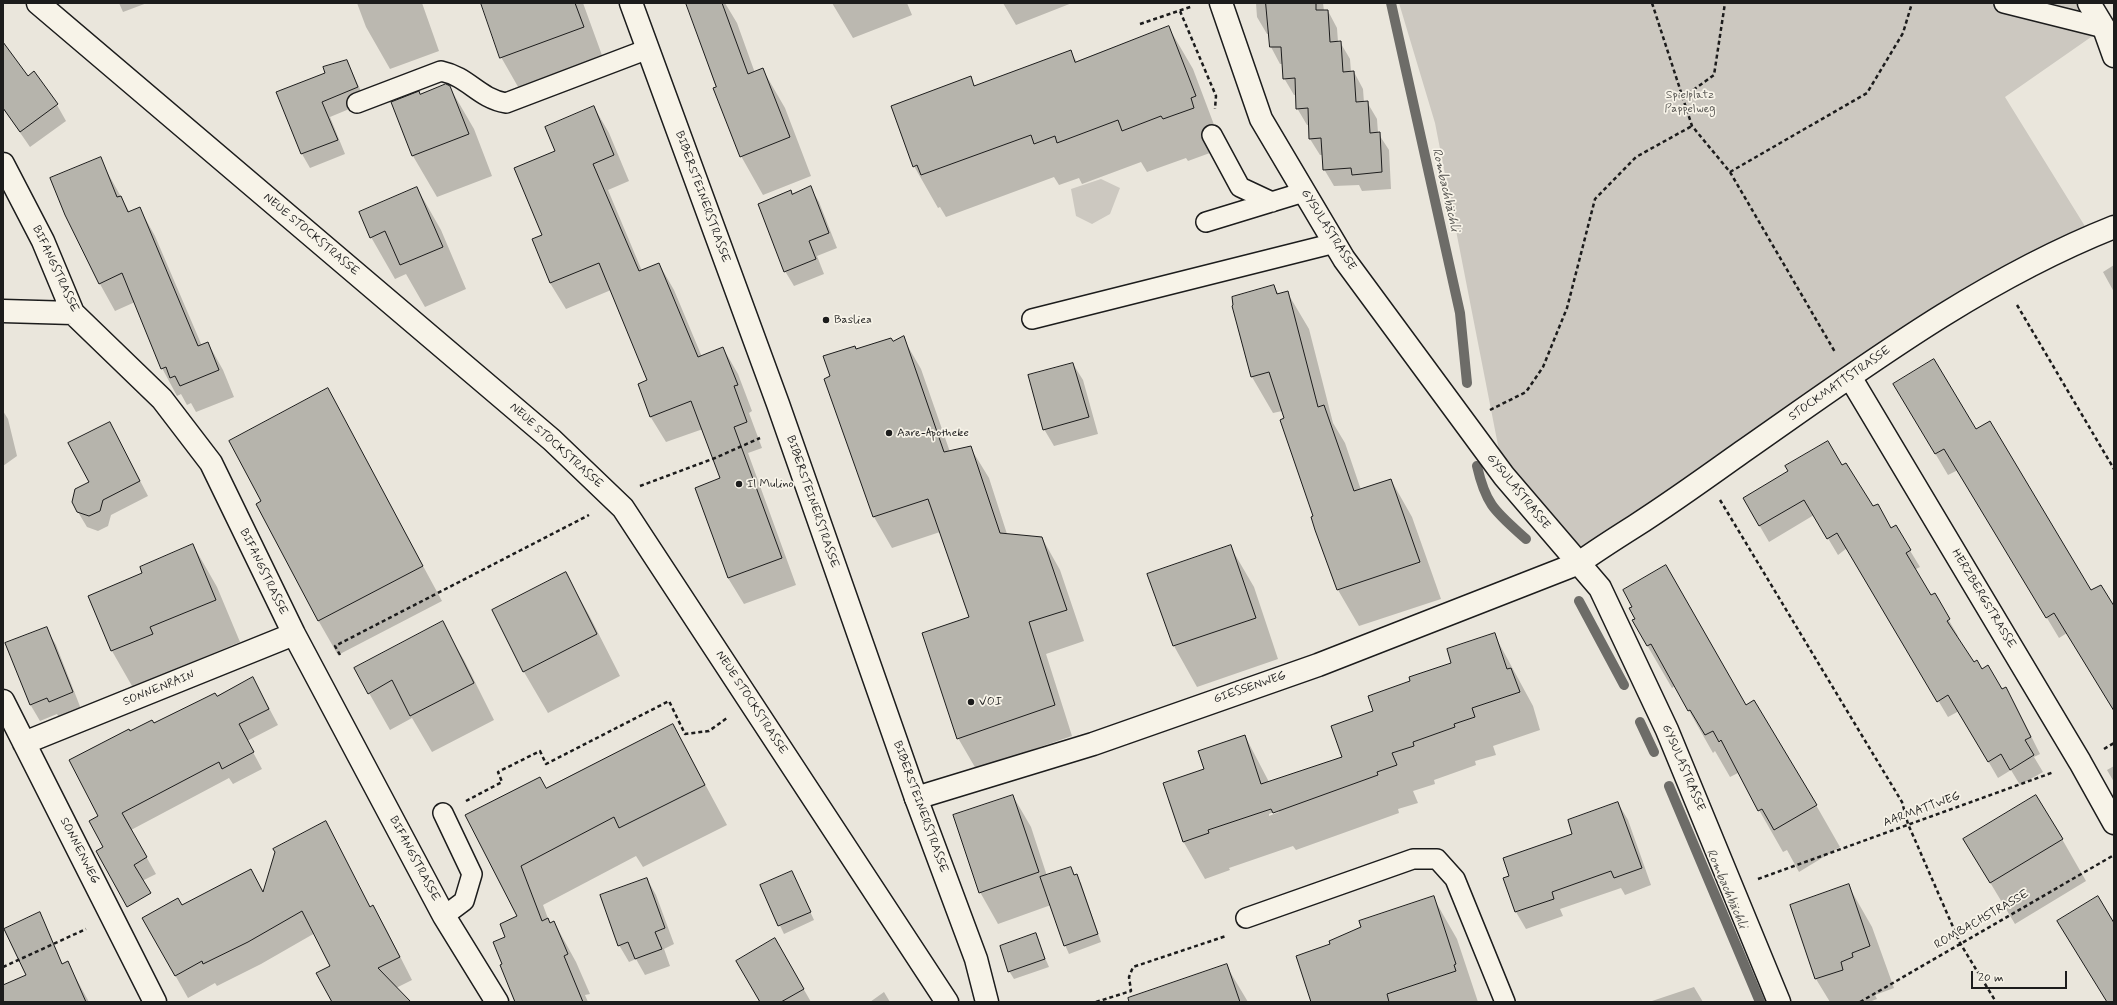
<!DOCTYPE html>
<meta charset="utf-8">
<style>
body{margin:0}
#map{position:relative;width:2117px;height:1005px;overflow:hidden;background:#eae6dc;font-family:Mynerve,sans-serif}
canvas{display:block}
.frame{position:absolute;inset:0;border:4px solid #1c1c1c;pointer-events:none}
.scale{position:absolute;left:1971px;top:971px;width:96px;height:18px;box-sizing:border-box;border:2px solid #1c1c1c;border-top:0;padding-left:5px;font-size:12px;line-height:14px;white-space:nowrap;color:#1c1c1c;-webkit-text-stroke:3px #f7f3e8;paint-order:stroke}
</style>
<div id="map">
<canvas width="2117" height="1005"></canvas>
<div class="frame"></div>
<div class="scale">20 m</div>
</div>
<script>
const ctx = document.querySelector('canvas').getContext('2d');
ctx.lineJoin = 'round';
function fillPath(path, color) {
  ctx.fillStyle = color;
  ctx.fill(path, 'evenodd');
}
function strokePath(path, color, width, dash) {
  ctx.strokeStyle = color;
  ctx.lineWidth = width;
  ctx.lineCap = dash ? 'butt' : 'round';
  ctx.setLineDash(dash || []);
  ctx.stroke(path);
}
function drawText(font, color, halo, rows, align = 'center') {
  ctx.font = font + ' Mynerve,sans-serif';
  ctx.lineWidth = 3.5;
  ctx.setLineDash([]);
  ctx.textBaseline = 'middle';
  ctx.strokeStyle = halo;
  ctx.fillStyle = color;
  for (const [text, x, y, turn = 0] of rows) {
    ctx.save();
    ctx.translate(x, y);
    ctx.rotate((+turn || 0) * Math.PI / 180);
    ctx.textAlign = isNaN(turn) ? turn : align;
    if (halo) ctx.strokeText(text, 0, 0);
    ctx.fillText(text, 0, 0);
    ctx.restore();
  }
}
const green = new Path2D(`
 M 1399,3 L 2089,3 L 2104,28 L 2005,97 L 2091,236 L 2002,281 L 1579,563 L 1504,476 L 1435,123 Z
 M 1101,179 L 1120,188 L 1110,214 L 1092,224 L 1076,216 L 1071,189 Z`);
const shadow = new Path2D(`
 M 119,3 L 147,3 L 123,12 Z
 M 357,3 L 422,3 L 439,51 L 390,69 L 366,27 Z
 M 482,3 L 583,3 L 607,69 L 525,99 L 501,57 Z
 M 687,3 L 725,3 L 737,23 L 755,73 L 763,70 L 785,108 L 811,176 L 763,195 L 741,156 Z
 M 832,3 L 907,3 L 912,15 L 853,38 Z
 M 1003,3 L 1072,3 L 1016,25 Z
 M 1256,3 L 1323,3 L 1324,11 L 1328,11 L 1337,28 L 1338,42 L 1340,42 L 1350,59 L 1351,72 L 1354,72 L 1363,89 L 1364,103 L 1367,102 L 1377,119 L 1378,133 L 1389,150 L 1391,189 L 1362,191 L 1359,185 L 1334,186 L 1324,169 L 1323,155 L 1320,155 L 1310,139 L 1310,125 L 1307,125 L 1297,108 L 1297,95 L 1294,95 L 1284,78 L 1283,64 L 1280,64 L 1271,47 L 1270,34 L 1267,34 L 1257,17 Z
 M 1169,28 L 1193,69 L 1219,138 L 1218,150 L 1188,161 L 1186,158 L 1147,172 L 1141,162 L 1082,184 L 1079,178 L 1059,185 L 1054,177 L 946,217 L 940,207 L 938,208 L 914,166 L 970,78 L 976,87 L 1070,51 L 1077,62 Z
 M 347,61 L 366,102 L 330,117 L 345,154 L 310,168 L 302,154 L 327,73 Z
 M 3,63 L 27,78 L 57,105 L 66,121 L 30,147 L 3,108 Z
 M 449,86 L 474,129 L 492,176 L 437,197 L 413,156 L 420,95 Z
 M 594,107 L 609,133 L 629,181 L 608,190 L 642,271 L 659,264 L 674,290 L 702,357 L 723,348 L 738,374 L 752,411 L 749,413 L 762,448 L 748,453 L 796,585 L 744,604 L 728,578 L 721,479 L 703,429 L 666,442 L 650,416 L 648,381 L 611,290 L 566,309 L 550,283 L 544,235 L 556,152 Z
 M 100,159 L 130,213 L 140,209 L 155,236 L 202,346 L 208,343 L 223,370 L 234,397 L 196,412 L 191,403 L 187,405 L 181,394 L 177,396 L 162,368 L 135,302 L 115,311 L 100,284 L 66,215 Z
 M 810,187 L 819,202 L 837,248 L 817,256 L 824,274 L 794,286 L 785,271 L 792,195 Z
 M 417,188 L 441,230 L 466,289 L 425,307 L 406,274 L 395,279 L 371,237 Z
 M 2114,265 L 2114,292 L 2103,272 Z
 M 1274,286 L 1279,295 L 1287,292 L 1309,329 L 1333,423 L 1345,443 L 1361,490 L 1391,480 L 1412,517 L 1441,599 L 1359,626 L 1338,590 L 1282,411 L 1273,413 L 1252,377 Z
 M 903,338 L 921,369 L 950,452 L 970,447 L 989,478 L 1007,534 L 1042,538 L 1060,570 L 1084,641 L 1046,654 L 1072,736 L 976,769 L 958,738 L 970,618 L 940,532 L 892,548 L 874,517 L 826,379 L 831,377 L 856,350 L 893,343 Z
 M 1073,364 L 1083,380 L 1098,434 L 1054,446 L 1044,429 Z
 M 327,389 L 442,601 L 338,655 L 318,620 L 262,502 Z
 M 1907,406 L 1976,431 L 2091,592 L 2114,609 L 2114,711 L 2067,633 L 2059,638 L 1958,470 L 1948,475 Z
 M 3,411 L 8,419 L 17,456 L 3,466 Z
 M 110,423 L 148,496 L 111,515 L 108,526 L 98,531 L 87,527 L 78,512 L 90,483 Z
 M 1842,467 L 1891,529 L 1895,526 L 1920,567 L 1914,570 L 1931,597 L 1934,595 L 1958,636 L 1956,637 L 1973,663 L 2002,690 L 2006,688 L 2015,704 L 2040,754 L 2034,757 L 2043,772 L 2020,785 L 2011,770 L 1998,778 L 1959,711 L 1948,717 L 1847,548 L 1838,555 L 1814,515 L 1769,542 L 1744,499 Z
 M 193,545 L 217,587 L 240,642 L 173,670 L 176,676 L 136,693 L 112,651 L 89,597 L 144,574 Z
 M 1230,546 L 1254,587 L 1278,659 L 1197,687 L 1174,646 L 1148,574 Z
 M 565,573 L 589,615 L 620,676 L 548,713 L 524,672 L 493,610 Z
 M 1633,621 L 1746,706 L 1816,805 L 1840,847 L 1799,872 L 1787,850 L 1783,852 L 1738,773 L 1730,777 L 1715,751 L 1713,753 L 1675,686 L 1672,688 Z
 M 442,623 L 464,660 L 494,720 L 432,752 L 412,718 L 390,730 L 369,693 Z
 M 46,628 L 56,645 L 81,709 L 59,718 L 57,714 L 40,721 L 30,704 Z
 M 1494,634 L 1533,706 L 1540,730 L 1493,746 L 1496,755 L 1475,761 L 1476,765 L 1434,780 L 1435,784 L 1413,791 L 1418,803 L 1398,809 L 1399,813 L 1296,850 L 1293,846 L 1229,868 L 1230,870 L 1205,879 L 1183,841 L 1206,770 L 1245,736 L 1269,782 L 1343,757 L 1374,712 L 1411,682 L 1452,663 ZM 1279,810 L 1279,812 L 1269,816 L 1269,814 Z
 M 262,695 L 278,725 L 247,741 L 262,769 L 233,784 L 229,778 L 131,830 L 156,874 L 142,881 L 150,894 L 126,904 L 104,847 L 99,816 L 130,732 L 217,697 Z
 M 673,725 L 727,825 L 643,867 L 636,856 L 543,905 L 550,924 L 554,922 L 576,962 L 590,994 L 585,995 L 588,1002 L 517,1002 L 504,964 L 506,938 L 518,917 L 466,816 L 546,789 Z
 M 2114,766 L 2114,782 L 2107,770 Z
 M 1013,796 L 1031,827 L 1047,876 L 1070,868 L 1075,876 L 1076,875 L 1081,883 L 1101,942 L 1069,954 L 1065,945 L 1051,905 L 998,924 L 980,892 Z
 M 1618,803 L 1628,820 L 1651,885 L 1625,895 L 1621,888 L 1560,909 L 1563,916 L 1526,929 L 1516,912 L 1504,879 L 1510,877 Z
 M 1964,839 L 2062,839 L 2086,881 L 2015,924 Z
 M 338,845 L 370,908 L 373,906 L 386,929 L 412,980 L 396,988 L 410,1002 L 350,1002 L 315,933 L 261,964 L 217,986 L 215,983 L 188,998 L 175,975 L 182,906 L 264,893 Z
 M 792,872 L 814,920 L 784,934 L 761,886 Z
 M 647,879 L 656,895 L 674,944 L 664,949 L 670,966 L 645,975 L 636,959 L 629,962 L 619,945 Z
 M 1848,885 L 1872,927 L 1894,988 L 1875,995 L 1877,999 L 1869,1002 L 1830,1002 L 1816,979 L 1791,905 Z
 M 1433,897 L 1457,939 L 1478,1002 L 1312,1002 L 1331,945 Z
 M 1035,935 L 1049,967 L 1014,979 L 1009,971 Z
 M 775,939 L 811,1002 L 761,1002 Z
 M 67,962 L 89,1002 L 3,1002 L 3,987 Z
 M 1226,965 L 1248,1002 L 1147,1002 Z
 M 1694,987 L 1703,1002 L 1649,1002 Z
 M 884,992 L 890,1002 L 870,1002 Z`);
const stream = new Path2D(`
 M 1391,3 L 1460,313 L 1467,383
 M 1477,466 C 1486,506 1496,512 1526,539
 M 1579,601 L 1624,685
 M 1640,722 L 1654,752
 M 1669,786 L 1760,1002`);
const building = new Path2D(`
 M 481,3 L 575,3 L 584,27 L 500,58 Z
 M 686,3 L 722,3 L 748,74 L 763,68 L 790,137 L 740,157 L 713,88 L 716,87 Z
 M 1266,3 L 1316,3 L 1316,10 L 1328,10 L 1330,42 L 1341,41 L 1343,72 L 1354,71 L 1356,102 L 1368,101 L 1370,133 L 1380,132 L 1382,172 L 1352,175 L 1351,168 L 1323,170 L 1321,138 L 1309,139 L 1308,108 L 1296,109 L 1295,78 L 1283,79 L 1281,47 L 1270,47 Z
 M 1169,26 L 1196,96 L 1191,98 L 1194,108 L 1163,119 L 1161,116 L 1122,131 L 1118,120 L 1057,143 L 1055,136 L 1034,144 L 1031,135 L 921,175 L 917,165 L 913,167 L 891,106 L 971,76 L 974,86 L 1071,50 L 1075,62 Z
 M 3,42 L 28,76 L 34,71 L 58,104 L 20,132 L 3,108 Z
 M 347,60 L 358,87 L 322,102 L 338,140 L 301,154 L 276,92 L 325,73 L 323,67 Z
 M 446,84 L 450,86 L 469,134 L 412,156 L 391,102 L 419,91 L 420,94 Z
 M 594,106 L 614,155 L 593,164 L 639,271 L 659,263 L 698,357 L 723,347 L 738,385 L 734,386 L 747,422 L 734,427 L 782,558 L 728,578 L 695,488 L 720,478 L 691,401 L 650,417 L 638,384 L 647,380 L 599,263 L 550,283 L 532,239 L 542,235 L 514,168 L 555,151 L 545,127 Z
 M 101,157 L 117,197 L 121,196 L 128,212 L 140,207 L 198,346 L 208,342 L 219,370 L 180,386 L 175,376 L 170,378 L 166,367 L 161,369 L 122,273 L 99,284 L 65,215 L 50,178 Z
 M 811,186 L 829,233 L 809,241 L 816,259 L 784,272 L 758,204 L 791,190 L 792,194 Z
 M 417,187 L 443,247 L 400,265 L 385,231 L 370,238 L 359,212 Z
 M 1274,285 L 1277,294 L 1288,291 L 1318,407 L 1324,405 L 1354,491 L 1391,479 L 1420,562 L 1337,590 L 1315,530 L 1311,517 L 1313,516 L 1280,420 L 1284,418 L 1269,372 L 1251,377 L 1232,306 L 1233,305 L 1232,297 Z
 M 904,336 L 944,452 L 971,446 L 1000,533 L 1042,537 L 1067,610 L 1029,622 L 1055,705 L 957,739 L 922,633 L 969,617 L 928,499 L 873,517 L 824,379 L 830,376 L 823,356 L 855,346 L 856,349 L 891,338 L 893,341 Z
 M 1934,359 L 1976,429 L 1990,421 L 2091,590 L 2101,585 L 2114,606 L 2114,711 L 2054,613 L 2046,618 L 1944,449 L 1935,454 L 1893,384 Z
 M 1073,363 L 1089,417 L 1043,430 L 1028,375 Z
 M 328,388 L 423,566 L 318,621 L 256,504 L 261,501 L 229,441 Z
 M 110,422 L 140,481 L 103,500 L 100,511 L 89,516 L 77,512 L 72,502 L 75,489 L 89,482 L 68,443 Z
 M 1828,441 L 1842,465 L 1846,463 L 1873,506 L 1878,504 L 1891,528 L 1896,525 L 1911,550 L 1906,553 L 1931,595 L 1935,593 L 1950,619 L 1947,621 L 1974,662 L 1977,660 L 1982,669 L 1988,665 L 2002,689 L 2006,687 L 2031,737 L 2025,740 L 2034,755 L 2010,770 L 2001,754 L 1988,762 L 1948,695 L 1937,702 L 1837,533 L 1827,539 L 1804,500 L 1759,526 L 1743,498 L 1788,471 L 1785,466 Z
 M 193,544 L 216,600 L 150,627 L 153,634 L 111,651 L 88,596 L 142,573 L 140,567 Z
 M 1231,545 L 1256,618 L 1173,646 L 1147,574 Z
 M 1666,565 L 1746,705 L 1754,700 L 1817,805 L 1774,830 L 1762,809 L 1758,811 L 1721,740 L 1719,742 L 1713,731 L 1705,735 L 1690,710 L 1688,711 L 1651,644 L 1647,646 L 1632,620 L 1635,619 L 1629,608 L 1632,607 L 1623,590 Z
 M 566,572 L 597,634 L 523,672 L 492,610 Z
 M 443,621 L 474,683 L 410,716 L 392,680 L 368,694 L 354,668 Z
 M 47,627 L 73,692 L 49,702 L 47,698 L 30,705 L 5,643 Z
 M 1495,633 L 1507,669 L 1511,668 L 1520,692 L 1472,708 L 1475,717 L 1454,724 L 1455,727 L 1413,742 L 1414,746 L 1392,753 L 1397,765 L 1377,772 L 1378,775 L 1273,813 L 1271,809 L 1208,830 L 1209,833 L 1183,842 L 1163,783 L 1204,769 L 1198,751 L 1245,735 L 1261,784 L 1342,757 L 1331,726 L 1373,711 L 1368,696 L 1410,681 L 1409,677 L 1451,663 L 1447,649 Z
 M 253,677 L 269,709 L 239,724 L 254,752 L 222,769 L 219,762 L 122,813 L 147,857 L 134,865 L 151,893 L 127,907 L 96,851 L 103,847 L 89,821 L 98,816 L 69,760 L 129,729 L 130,731 L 152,720 L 154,723 L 215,693 L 217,696 Z
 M 673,724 L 705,785 L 619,828 L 614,817 L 521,866 L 542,921 L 548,918 L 550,923 L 554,921 L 568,954 L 564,956 L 583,1002 L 515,1002 L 500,965 L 502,964 L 493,942 L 505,937 L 500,924 L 517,916 L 465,815 L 540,777 L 546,788 Z
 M 1013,795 L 1039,872 L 979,893 L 953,815 Z
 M 2036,795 L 2063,839 L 1990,883 L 1963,839 Z
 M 1618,802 L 1642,868 L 1614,878 L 1611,871 L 1552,892 L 1554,899 L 1515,912 L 1503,878 L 1509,876 L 1503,858 L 1572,834 L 1568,820 Z
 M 326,821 L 370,907 L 373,905 L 400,957 L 378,968 L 411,1002 L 332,1002 L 316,973 L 330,966 L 302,911 L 248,942 L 203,964 L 202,961 L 175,976 L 142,918 L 178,898 L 182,905 L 251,869 L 263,892 L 275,852 L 273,849 Z
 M 1071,867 L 1074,875 L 1077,874 L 1098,934 L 1064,946 L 1040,877 Z
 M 792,871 L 811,912 L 778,926 L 760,885 Z
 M 647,878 L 665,928 L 655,932 L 662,949 L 635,959 L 628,942 L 618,946 L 600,895 Z
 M 1849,884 L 1870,946 L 1852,953 L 1853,957 L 1841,962 L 1843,970 L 1815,979 L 1790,905 Z
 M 1434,896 L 1456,964 L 1454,965 L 1456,971 L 1387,994 L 1389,1002 L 1311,1002 L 1296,956 L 1330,944 L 1329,941 L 1361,927 L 1359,921 Z
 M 2098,896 L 2114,923 L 2114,1002 L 2107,1002 L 2057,921 Z
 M 40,912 L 62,964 L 68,961 L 86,1002 L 3,1002 L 3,985 L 26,975 L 4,929 Z
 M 1036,933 L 1045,959 L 1008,972 L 1000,946 Z
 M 775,938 L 804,989 L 781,1002 L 760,1002 L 736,961 Z
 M 1227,964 L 1240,1002 L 1129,1002 L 1128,998 Z`);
const path = new Path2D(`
 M 1652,3 L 1692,126 L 1730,172 L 1835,352
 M 1180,11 L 1216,96 L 1215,109
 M 1140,24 L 1193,6
 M 1682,98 L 1714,75 L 1725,3
 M 1730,172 L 1867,93 L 1903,33 L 1912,3
 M 2017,305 L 2114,469
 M 1490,410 L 1526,392 L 1543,367 L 1567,308 L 1595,199 L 1636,157 L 1692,126
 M 640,486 L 715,458 L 760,438
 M 1720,500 L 1902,802 L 1908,824 L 1960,943 L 1996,1002
 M 340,655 L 335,646 L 589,515
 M 2104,749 L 2114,743
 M 466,801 L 502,782 L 498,772 L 540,751 L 546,764 L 669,701 L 685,734 L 709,731 L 727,718
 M 1758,879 L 2054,772
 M 3,967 L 86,929
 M 1096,1002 L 1131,991 L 1129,977 L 1133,967 L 1226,936
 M 1860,1002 L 2114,855`);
const service = new Path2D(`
 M 2004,3 L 2104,28
 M 357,103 L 441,71 C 469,77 478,98 506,103 L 648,49
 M 1212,135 L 1240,187 L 1272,202
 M 1206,222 L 1304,192
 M 1032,319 L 1335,243
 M 443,813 L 472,874 L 464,901 L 444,916
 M 1246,918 L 1413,859 L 1437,859 L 1455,879 L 1505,1002`);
const minor = new Path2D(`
 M 1221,3 L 1261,119 L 1344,259 L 1504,476 L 1600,588 L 1667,730 L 1779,1002
 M 2089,3 L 2104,28 L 2114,56
 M 3,164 L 43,241 L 73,313 L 162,399 L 211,463 L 294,634 L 444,916 L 497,1002
 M 3,311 L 73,313
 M 1850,377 L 2080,762 L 2114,823
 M 3,701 L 155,1002
 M 24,743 L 294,634
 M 916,798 L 1093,744 L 1318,665 L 1579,563 C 1597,550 1616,538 1635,526 C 1671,503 1707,477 1742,452 C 1861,369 1978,281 2114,227`);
const tertiary = new Path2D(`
 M 38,3 L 552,440 L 623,508 L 947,1002`);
const secondary = new Path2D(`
 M 631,3 L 778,404 L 916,798 L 976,959 L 987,1002`);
const markers = [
 [826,320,4,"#1c1c1c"],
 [889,433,4,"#1c1c1c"],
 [739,484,4,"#1c1c1c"],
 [971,702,4,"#1c1c1c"]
];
const parkNames = [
 ["Spielplatz",1690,95],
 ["Pappelweg",1690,109]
];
const streetNames = [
 ["BIBERSTEINERSTRASSE",702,197,70],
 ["GYSULASTRASSE",1328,230,58],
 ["NEUE STOCKSTRASSE",311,235,40],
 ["BIFANGSTRASSE",55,269,65],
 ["STOCKMATTSTRASSE",1840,384,-35],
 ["NEUE STOCKSTRASSE",556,446,42],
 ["GYSULASTRASSE",1518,492,51],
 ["BIBERSTEINERSTRASSE",812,502,71],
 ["BIFANGSTRASSE",263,572,64],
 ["HERZBERGSTRASSE",1983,599,59],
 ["GIESSENWEG",1250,688,-19],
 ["SONNENRAIN",159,689,-22],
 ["NEUE STOCKSTRASSE",751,703,57],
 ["GYSULASTRASSE",1683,768,67],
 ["BIBERSTEINERSTRASSE",920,807,70],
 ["AARMATTWEG",1922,810,-20],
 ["SONNENWEG",79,851,63],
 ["BIFANGSTRASSE",414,859,62],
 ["ROMBACHSTRASSE",1982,920,-30]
];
const poiNames = [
 ["Basliea",834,320],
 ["Aare-Apotheke",897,433],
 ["Il Mulino",747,484],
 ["VOI",979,702]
];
const waterNames = [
 ["Rombachbächli",1445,190,77],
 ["Rombachbächli",1726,889,67]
];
fillPath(green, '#ccc8c0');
fillPath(shadow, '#0003');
strokePath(stream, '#6d6c68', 10);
fillPath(building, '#b6b4ac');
strokePath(building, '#1c1c1c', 1);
strokePath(service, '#1c1c1c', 22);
strokePath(minor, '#1c1c1c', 25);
strokePath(tertiary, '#1c1c1c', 25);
strokePath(secondary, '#1c1c1c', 25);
strokePath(path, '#1c1c1c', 2.5, [4, 3]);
strokePath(service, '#f7f3e8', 19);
strokePath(minor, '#f7f3e8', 22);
strokePath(tertiary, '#f7f3e8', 22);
strokePath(secondary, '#f7f3e8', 22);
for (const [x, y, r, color] of markers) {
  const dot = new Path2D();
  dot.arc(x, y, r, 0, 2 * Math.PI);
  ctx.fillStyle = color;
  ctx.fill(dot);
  strokePath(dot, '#f7f3e8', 1.5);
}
drawText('12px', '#51504d', '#f7f3e8', parkNames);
drawText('12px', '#1c1c1c', '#f7f3e8', streetNames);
drawText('12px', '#1c1c1c', '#f7f3e8', poiNames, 'left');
drawText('italic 13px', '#52514e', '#f7f3e8', waterNames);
</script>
